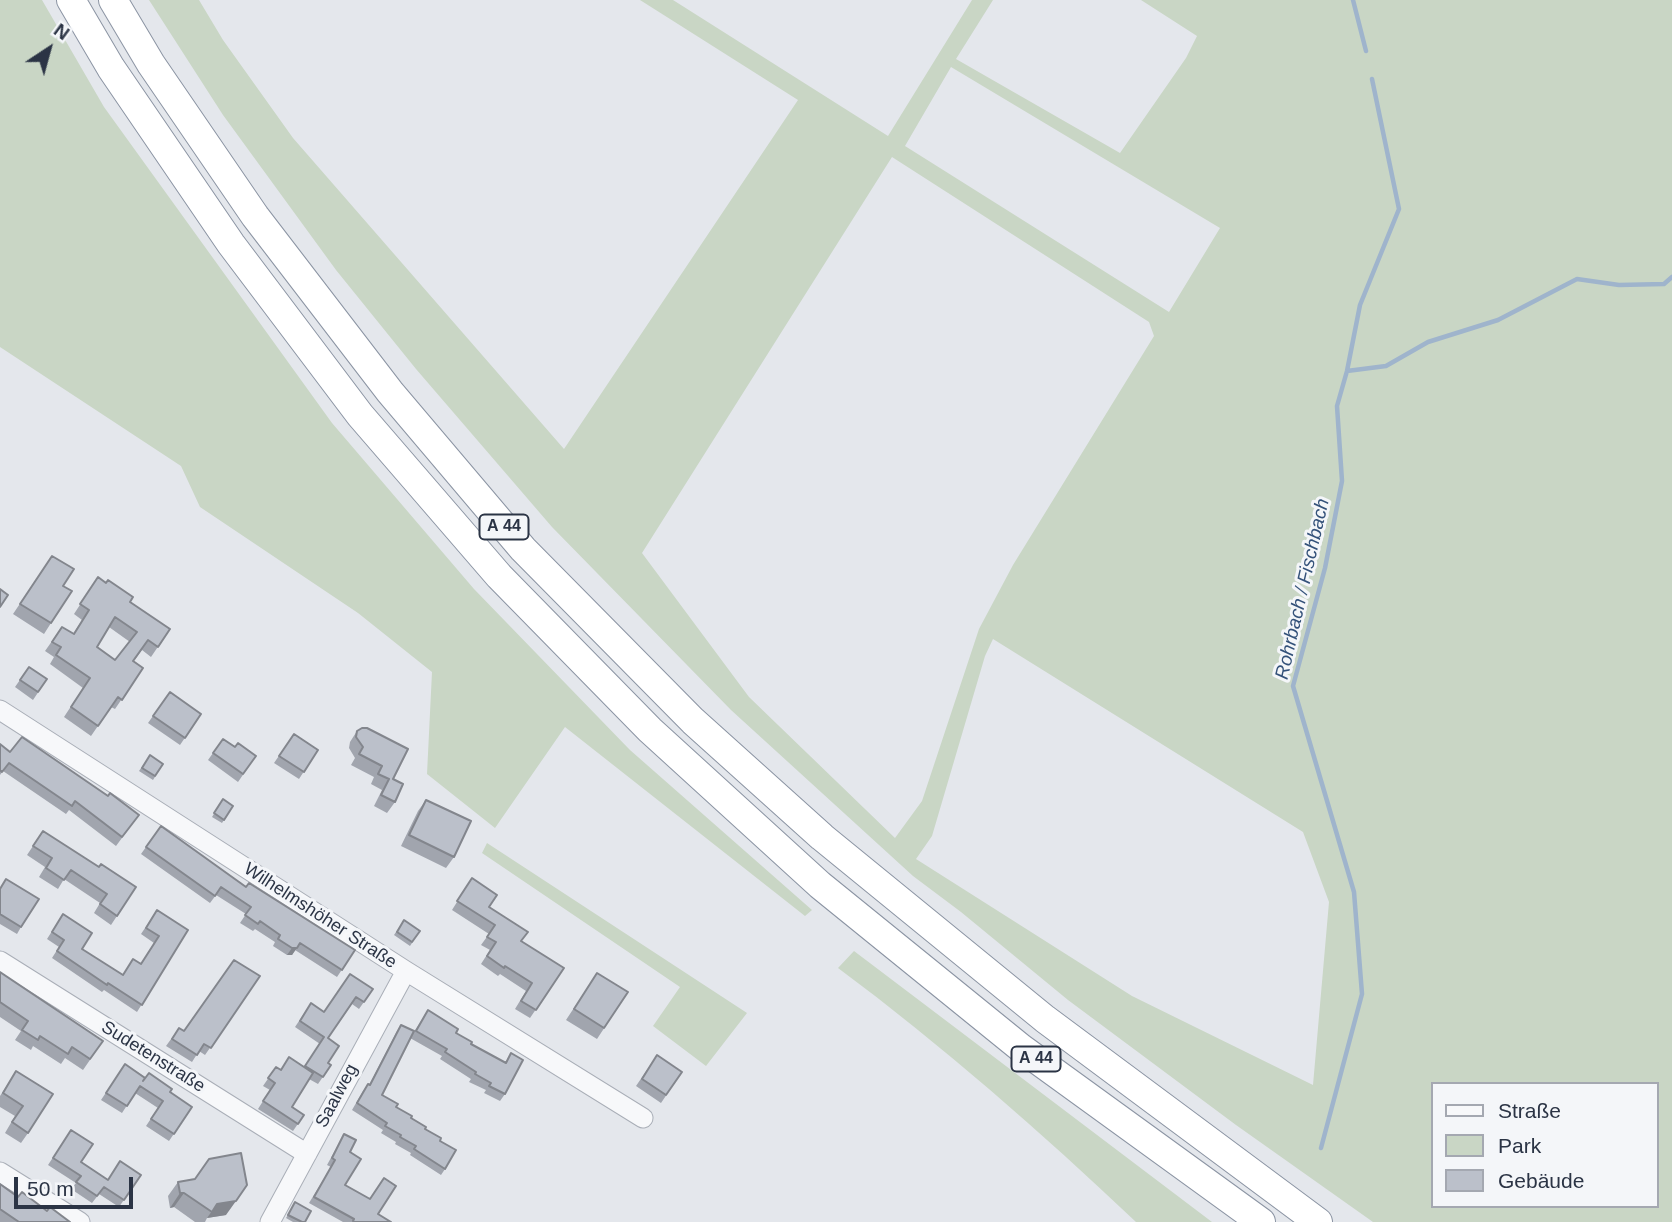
<!DOCTYPE html>
<meta charset="utf-8">
<style>
body{margin:0}
#map{position:relative;width:1672px;height:1222px;overflow:hidden;background:#e4e7ec;font-family:Arial,sans-serif}
canvas{display:block}
.legend{position:absolute;left:1431px;top:1082px;width:228px;height:126px;box-sizing:border-box;background:#f4f6f9;border:2px solid #a4a8b1;margin:0;padding:9px 12px;list-style:none;font-size:21px;color:#2b3445}
.legend li{display:flex;align-items:center;gap:14px;height:35px}
.legend b{width:35px;border:2px solid #a4a8b1}
.north{position:absolute;left:14px;top:14px;width:70px;height:70px;-webkit-text-stroke:5px #f4f6f9;paint-order:stroke;rotate:36deg;font-size:19px;font-weight:700;line-height:28px;text-align:center;color:#2b3445}
.north::after{content:'';display:block;margin:auto;width:24px;height:32px;background:#2b3445;clip-path:polygon(50% 0,100% 100%,50% 72%,0 100%)}
.scale{position:absolute;left:14px;top:1177px;width:119px;height:32px;box-sizing:border-box;border:4px solid #2b3445;border-top:0;padding-left:9px;font-size:21px;line-height:24px;white-space:nowrap;color:#2b3445;-webkit-text-stroke:5px #f4f6f9;paint-order:stroke}
</style>
<div id="map">
<canvas width="1672" height="1222"></canvas>
<ul class="legend">
<li><b style="height:9px;background:#f7f8fa"></b>Straße</li>
<li><b style="height:19px;background:#c9d6c5"></b>Park</li>
<li><b style="height:19px;background:#bbc0ca"></b>Gebäude</li>
</ul>
<div class="north">N</div>
<div class="scale">50 m</div>
</div>
<script>
const ctx = document.querySelector('canvas').getContext('2d');
ctx.lineJoin = 'round';
function fillPath(path, color) {
  ctx.fillStyle = color;
  ctx.fill(path, 'evenodd');
}
function strokePath(path, color, width, dash) {
  ctx.strokeStyle = color;
  ctx.lineWidth = width;
  ctx.lineCap = dash ? 'butt' : 'round';
  ctx.setLineDash(dash || []);
  ctx.stroke(path);
}
function drawText(font, color, halo, rows, align = 'center') {
  ctx.font = font + ' Arial,sans-serif';
  ctx.lineWidth = 6;
  ctx.setLineDash([]);
  ctx.textBaseline = 'middle';
  ctx.strokeStyle = halo;
  ctx.fillStyle = color;
  for (const [text, x, y, turn = 0] of rows) {
    ctx.save();
    ctx.translate(x, y);
    ctx.rotate((+turn || 0) * Math.PI / 180);
    ctx.textAlign = isNaN(turn) ? turn : align;
    if (halo) ctx.strokeText(text, 0, 0);
    ctx.fillText(text, 0, 0);
    ctx.restore();
  }
}
const green = new Path2D(`
 M 0,0 L 42,0 L 104,107 L 332,423 L 474,589 L 630,750 L 812,910 L 805,916 L 565,727 L 495,828 L 427,774 L 432,672 L 358,613 L 200,507 L 181,466 L 0,347 Z
 M 149,0 L 199,0 L 223,40 L 293,138 L 564,449 L 798,100 L 640,0 L 673,0 L 888,136 L 972,0 L 993,0 L 956,59 L 1120,153 L 1186,58 L 1197,36 L 1141,0 L 1672,0 L 1672,1222 L 1373,1222 L 1236,1125 L 1068,1000 L 961,912 L 913,876 L 731,710 L 552,527 L 416,369 L 336,270 L 223,115 ZM 951,67 L 1220,228 L 1169,312 L 905,146 ZM 892,157 L 1149,322 L 1154,336 L 1013,565 L 979,629 L 922,801 L 895,838 L 749,697 L 642,553 ZM 993,639 L 1303,832 L 1329,902 L 1313,1085 L 1132,996 L 916,859 L 932,836 L 985,656 ZM 1432,1084 L 1656,1084 L 1656,1206 L 1432,1206 Z
 M 487,843 L 747,1013 L 706,1066 L 653,1026 L 680,987 L 482,853 Z
 M 854,951 L 1212,1222 L 1136,1222 C 1041,1132 943,1046 838,968 Z`);
const stream = new Path2D(`
 M 1353,0 L 1366,51
 M 1347,371 L 1386,366 L 1428,342 L 1498,320 L 1577,279 L 1619,285 L 1664,284 L 1672,277
 M 1321,1148 L 1362,994 L 1354,892 L 1293,686 L 1325,568 L 1342,481 L 1337,406 L 1347,371 L 1360,305 L 1399,209 L 1372,79`);
const minor = new Path2D(`
 M 0,710 L 406,971 L 643,1118
 M 0,961 L 307,1154
 M 0,1172 L 80,1222
 M 270,1222 L 406,971`);
const highway = new Path2D(`
 M 71,0 L 111,68 L 231,244 L 360,415 L 499,576 L 650,730 L 820,885 L 1021,1048 L 1261,1222
 M 113,0 L 151,64 L 255,216 L 390,392 L 523,549 L 693,721 L 822,837 L 1045,1019 L 1318,1222`);
const wall = new Path2D(`
 M 52,556 L 63,586 L 51,623 L 44,634 L 13,614 Z
 M 98,577 L 130,602 L 170,629 L 151,657 L 142,650 L 134,661 L 143,668 L 115,709 L 111,707 L 91,736 L 64,717 L 83,688 L 50,664 L 54,657 L 45,651 L 62,627 L 73,634 L 82,620 L 74,614 ZM 109,627 L 130,642 L 115,660 L 97,647 Z
 M 29,667 L 47,679 L 33,700 L 15,687 Z
 M 170,692 L 201,714 L 180,745 L 148,723 Z
 M 357,731 L 393,779 L 395,802 L 387,813 L 374,806 L 382,790 L 371,784 L 374,777 L 351,765 L 355,758 L 349,748 L 350,742 Z
 M 294,734 L 318,750 L 299,779 L 274,763 Z
 M 223,739 L 235,747 L 256,756 L 238,782 L 208,760 Z
 M 0,744 L 10,752 L 108,796 L 139,815 L 116,846 L 69,810 L 66,814 L 3,771 L 0,775 Z
 M 150,755 L 163,764 L 153,780 L 139,771 Z
 M 223,799 L 233,806 L 222,823 L 212,817 Z
 M 426,800 L 454,857 L 446,868 L 401,846 L 418,811 Z
 M 161,826 L 246,887 L 355,950 L 337,977 L 295,950 L 292,955 L 287,955 L 273,946 L 275,942 L 255,929 L 253,931 L 240,923 L 246,914 L 216,895 L 210,903 L 141,854 Z
 M 43,831 L 99,867 L 136,887 L 111,925 L 94,913 L 100,903 L 64,879 L 58,889 L 39,877 L 45,867 L 27,855 Z
 M 472,878 L 489,907 L 521,941 L 564,968 L 530,1018 L 515,1009 L 526,991 L 500,974 L 498,976 L 481,964 L 490,950 L 481,945 L 489,934 L 452,910 Z
 M 0,888 L 21,927 L 17,934 L 0,924 Z
 M 157,910 L 188,930 L 137,1012 L 104,990 L 102,992 L 52,958 L 59,947 L 47,939 L 63,914 L 82,949 L 122,975 L 141,964 L 154,943 L 141,934 Z
 M 404,920 L 420,931 L 410,946 L 394,935 Z
 M 0,972 L 103,1041 L 83,1070 L 65,1058 L 61,1064 L 33,1046 L 31,1050 L 15,1040 L 21,1031 L 0,1017 Z
 M 597,973 L 628,992 L 597,1039 L 566,1020 Z
 M 260,976 L 205,1055 L 199,1051 L 192,1062 L 166,1046 L 179,1028 L 184,1031 Z
 M 373,989 L 359,1009 L 352,1004 L 328,1038 L 328,1063 L 331,1065 L 318,1084 L 309,1079 L 292,1107 L 304,1115 L 293,1131 L 258,1109 L 270,1090 L 263,1086 L 276,1067 L 281,1070 L 304,1067 L 320,1044 L 295,1027 L 311,1003 L 324,1012 Z
 M 428,1010 L 471,1044 L 505,1063 L 511,1053 L 505,1094 L 500,1101 L 484,1093 L 486,1090 L 469,1082 L 471,1079 L 440,1059 L 442,1056 L 410,1038 Z
 M 401,1025 L 382,1095 L 440,1141 L 445,1169 L 441,1175 L 410,1155 L 411,1153 L 395,1144 L 396,1142 L 381,1133 L 383,1130 L 352,1110 L 363,1091 L 368,1084 L 369,1085 L 397,1031 Z
 M 657,1055 L 682,1072 L 661,1103 L 636,1086 Z
 M 125,1064 L 192,1107 L 169,1141 L 146,1126 L 158,1108 L 135,1093 L 122,1113 L 101,1100 Z
 M 16,1071 L 28,1133 L 21,1143 L 5,1133 L 15,1116 L 0,1107 L 0,1096 Z
 M 71,1130 L 81,1162 L 108,1180 L 141,1175 L 119,1207 L 99,1194 L 92,1203 L 71,1189 L 76,1183 L 48,1165 Z
 M 344,1134 L 350,1152 L 345,1185 L 378,1214 L 391,1222 L 343,1222 L 309,1203 L 331,1167 L 327,1165 Z
 M 178,1182 L 226,1215 L 207,1218 L 205,1222 L 195,1222 L 174,1207 L 170,1208 L 168,1196 Z
 M 0,1184 L 18,1197 L 70,1222 L 0,1222 Z
 M 293,1206 L 305,1222 L 293,1222 L 286,1218 Z`);
const shadedWall = new Path2D(`
 M 292,948 L 297,948 L 292,955 L 287,955 Z
 M 180,1193 L 184,1193 L 174,1207 L 170,1208 Z
 M 236,1201 L 226,1215 L 207,1218 L 217,1204 Z`);
const building = new Path2D(`
 M 52,556 L 74,569 L 63,586 L 72,591 L 51,623 L 20,604 Z
 M 98,577 L 106,583 L 108,580 L 133,597 L 130,602 L 170,629 L 158,647 L 148,640 L 133,661 L 143,668 L 122,700 L 118,697 L 98,726 L 71,707 L 90,678 L 56,655 L 61,647 L 52,642 L 62,627 L 74,634 L 89,610 L 80,604 ZM 115,617 L 137,632 L 115,660 L 97,647 Z
 M 0,589 L 8,595 L 0,607 Z
 M 29,667 L 47,679 L 38,692 L 20,680 Z
 M 170,692 L 201,714 L 185,738 L 153,716 Z
 M 362,728 L 367,728 L 408,749 L 393,779 L 403,784 L 395,802 L 381,795 L 389,779 L 378,774 L 382,766 L 359,754 L 363,747 L 356,737 L 357,731 Z
 M 294,734 L 318,750 L 304,772 L 279,756 Z
 M 22,737 L 108,796 L 110,793 L 139,815 L 122,837 L 75,801 L 72,806 L 9,763 L 2,772 L 0,770 L 0,744 L 10,752 Z
 M 223,739 L 235,747 L 238,743 L 256,756 L 243,774 L 213,753 Z
 M 150,755 L 163,764 L 155,776 L 142,768 Z
 M 223,799 L 233,806 L 224,820 L 214,813 Z
 M 426,800 L 471,821 L 454,857 L 409,835 Z
 M 161,826 L 246,887 L 249,883 L 355,950 L 342,970 L 300,943 L 297,948 L 292,948 L 278,939 L 280,935 L 260,921 L 258,924 L 245,915 L 251,907 L 221,887 L 215,896 L 146,847 Z
 M 43,831 L 99,867 L 101,864 L 136,887 L 117,916 L 100,904 L 107,894 L 71,870 L 64,880 L 46,868 L 52,858 L 33,846 Z
 M 472,878 L 497,895 L 489,907 L 528,932 L 521,941 L 564,968 L 536,1010 L 521,1001 L 532,983 L 505,966 L 504,968 L 487,956 L 496,942 L 487,937 L 495,925 L 457,901 Z
 M 6,879 L 39,899 L 21,927 L 0,914 L 0,889 Z
 M 157,910 L 188,930 L 142,1005 L 108,983 L 107,985 L 57,951 L 64,940 L 52,932 L 63,914 L 92,933 L 82,949 L 123,975 L 133,959 L 141,964 L 159,936 L 146,928 Z
 M 404,920 L 420,931 L 412,942 L 397,932 Z
 M 234,960 L 260,976 L 211,1048 L 204,1044 L 197,1055 L 172,1039 L 179,1028 L 184,1031 Z
 M 0,972 L 103,1041 L 90,1059 L 72,1047 L 68,1054 L 40,1036 L 38,1040 L 22,1030 L 28,1021 L 0,1002 Z
 M 597,973 L 628,992 L 604,1028 L 574,1009 Z
 M 350,974 L 373,989 L 364,1002 L 356,997 L 328,1038 L 339,1046 L 328,1063 L 331,1065 L 323,1077 L 305,1066 L 324,1037 L 300,1021 L 311,1003 L 324,1012 Z
 M 428,1010 L 458,1029 L 456,1033 L 472,1042 L 471,1044 L 506,1063 L 511,1053 L 523,1060 L 505,1094 L 489,1086 L 491,1083 L 475,1074 L 476,1072 L 445,1052 L 447,1049 L 416,1031 Z
 M 401,1025 L 414,1031 L 382,1095 L 398,1104 L 396,1107 L 412,1116 L 411,1118 L 426,1127 L 425,1129 L 441,1138 L 440,1141 L 456,1150 L 445,1169 L 414,1149 L 416,1146 L 400,1137 L 401,1135 L 385,1126 L 387,1123 L 357,1103 L 368,1084 L 370,1085 Z
 M 657,1055 L 682,1072 L 666,1095 L 642,1079 Z
 M 289,1057 L 313,1073 L 292,1107 L 304,1115 L 298,1124 L 263,1101 L 275,1083 L 268,1078 L 276,1067 L 281,1070 Z
 M 125,1064 L 145,1078 L 143,1081 L 149,1073 L 172,1089 L 170,1092 L 192,1107 L 174,1134 L 151,1119 L 163,1101 L 140,1086 L 127,1106 L 106,1093 Z
 M 16,1071 L 53,1094 L 28,1133 L 12,1122 L 23,1106 L 3,1093 Z
 M 71,1130 L 93,1144 L 81,1162 L 108,1180 L 120,1161 L 141,1175 L 124,1200 L 104,1187 L 97,1196 L 76,1182 L 81,1176 L 53,1158 Z
 M 344,1134 L 356,1140 L 350,1152 L 361,1159 L 345,1185 L 370,1199 L 384,1178 L 396,1186 L 378,1214 L 391,1222 L 354,1222 L 353,1221 L 354,1219 L 314,1197 L 335,1160 L 332,1158 Z
 M 241,1153 L 247,1185 L 236,1201 L 217,1204 L 212,1212 L 184,1193 L 180,1193 L 178,1182 L 195,1179 L 209,1159 Z
 M 0,1184 L 18,1197 L 22,1192 L 47,1211 L 50,1207 L 70,1222 L 19,1222 L 0,1209 Z
 M 295,1202 L 311,1211 L 305,1222 L 302,1222 L 288,1215 Z`);
const shields = [
 [504,527,49],
 [1036,1059,49]
];
const shieldNames = [
 ["A 44",504,527],
 ["A 44",1036,1059]
];
const streetNames = [
 ["Wilhelmshöher Straße",320,916,33],
 ["Sudetenstraße",153,1057,32],
 ["Saalweg",337,1096,-62]
];
const waterNames = [
 ["Rohrbach / Fischbach",1303,589,-77]
];
fillPath(green, '#c9d6c5');
strokePath(stream, '#9fb4cc', 4.5);
strokePath(minor, '#a9aeb7', 21);
strokePath(highway, '#8b94a3', 30);
strokePath(minor, '#f7f8fa', 19);
strokePath(highway, '#fff', 28);
fillPath(wall, '#a1a5ae');
fillPath(shadedWall, '#83868d');
fillPath(building, '#bbc0ca');
strokePath(building, '#83868d', 2);
for (const [x, y, w] of shields) {
  const box = new Path2D();
  box.roundRect(x - w / 2, y - 12.5, w, 25, 5);
  ctx.fillStyle = '#f4f6f9';
  ctx.fill(box);
  strokePath(box, '#2b3445', 2);
}
drawText('bold 16px', '#2b3445', null, shieldNames);
drawText('18px', '#2b3445', '#f4f6f9', streetNames);
drawText('italic 19px', '#34527a', '#f4f6f9', waterNames);
</script>
